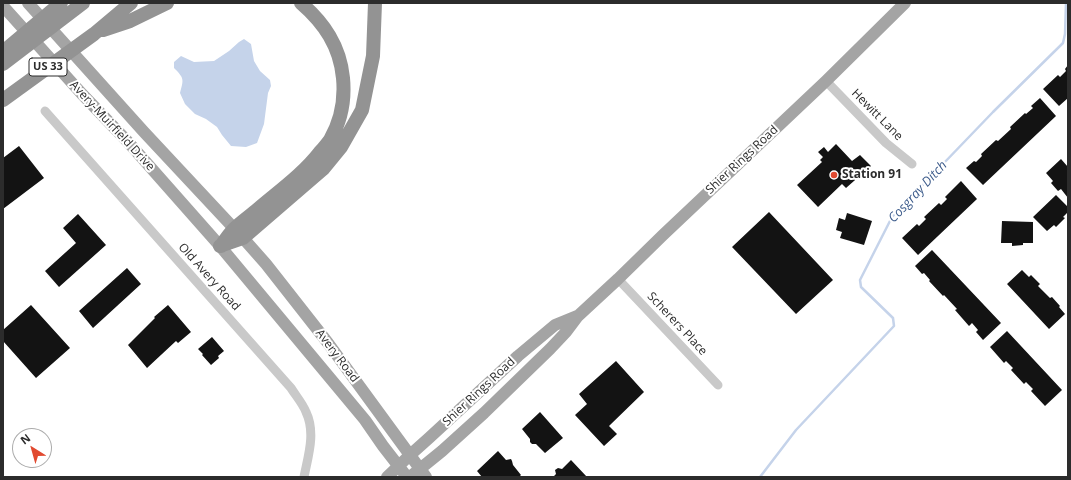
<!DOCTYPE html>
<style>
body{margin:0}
#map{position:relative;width:1071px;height:480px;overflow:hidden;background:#fff;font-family:"Open Sans",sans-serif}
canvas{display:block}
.frame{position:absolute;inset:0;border:4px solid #2c2c2c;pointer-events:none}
.north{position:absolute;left:12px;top:428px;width:40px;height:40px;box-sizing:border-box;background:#fff;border:1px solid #ababab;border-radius:50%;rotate:323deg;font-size:11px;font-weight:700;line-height:16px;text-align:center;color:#2c2c2c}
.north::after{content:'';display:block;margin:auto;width:14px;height:18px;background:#e14a30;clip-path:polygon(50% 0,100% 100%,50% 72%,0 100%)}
</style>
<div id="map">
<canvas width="1071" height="480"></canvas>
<div class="frame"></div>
<div class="north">N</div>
</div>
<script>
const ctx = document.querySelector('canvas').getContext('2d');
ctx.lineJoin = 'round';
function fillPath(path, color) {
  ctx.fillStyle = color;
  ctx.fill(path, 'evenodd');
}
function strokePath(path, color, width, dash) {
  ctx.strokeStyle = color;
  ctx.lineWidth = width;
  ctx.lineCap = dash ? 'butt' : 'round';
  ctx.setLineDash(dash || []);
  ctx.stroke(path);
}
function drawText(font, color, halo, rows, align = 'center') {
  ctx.font = font + ' "Open Sans",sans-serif';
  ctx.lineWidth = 4;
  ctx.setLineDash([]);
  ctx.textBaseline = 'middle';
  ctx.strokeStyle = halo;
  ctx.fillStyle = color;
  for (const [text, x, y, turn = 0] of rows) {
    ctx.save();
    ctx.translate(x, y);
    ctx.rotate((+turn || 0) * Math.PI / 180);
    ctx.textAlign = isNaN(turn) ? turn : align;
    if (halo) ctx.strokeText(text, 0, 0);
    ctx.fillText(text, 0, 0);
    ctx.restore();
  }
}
const water = new Path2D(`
 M 244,39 L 251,44 L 254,61 L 260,71 L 270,80 L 271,86 L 268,93 L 264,124 L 257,143 L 246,147 L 231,146 L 222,135 L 217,127 L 206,119 L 195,114 L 185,104 L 180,93 C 184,79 184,78 174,68 L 174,62 L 181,56 L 194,62 L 214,61 L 229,51 L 239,42 Z`);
const stream = new Path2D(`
 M 760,477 L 796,430 L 894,326 L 893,318 L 861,287 L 860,280 L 892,217 L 993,112 L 1063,43 L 1065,34 L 1066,3`);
const building = new Path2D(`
 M 1068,65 L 1068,98 L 1059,106 L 1043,89 L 1058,75 L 1060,77 L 1066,71 L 1065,69 Z
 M 1040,98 L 1056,116 L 983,185 L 966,168 L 974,161 L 976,162 L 982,156 L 981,154 L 996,140 L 998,141 L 1011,129 L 1010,127 L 1025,113 L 1026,114 L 1033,108 L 1031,106 Z
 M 836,144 L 852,161 L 860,155 L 871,166 L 846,188 L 842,184 L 818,207 L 797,185 L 822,162 L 820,160 L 823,157 L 818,152 L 824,147 L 828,152 Z
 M 19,146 L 44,178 L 3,209 L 3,158 Z
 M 1061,159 L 1068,167 L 1068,198 L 1061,189 L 1058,191 L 1051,183 L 1053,181 L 1046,173 Z
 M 961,181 L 977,199 L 918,255 L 902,238 L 917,224 L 919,226 L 926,219 L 924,217 L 939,203 L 941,205 L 947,199 L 945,197 Z
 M 1056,195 L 1068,207 L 1068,212 L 1063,217 L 1065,218 L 1056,227 L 1054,225 L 1047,231 L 1033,217 Z
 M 769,212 L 833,280 L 796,314 L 732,247 Z
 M 847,213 L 872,221 L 864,245 L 840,238 L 842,232 L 836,230 L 839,218 L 845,220 Z
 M 78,214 L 106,245 L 59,287 L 45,271 L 76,243 L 63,228 Z
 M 1002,221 L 1033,222 L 1033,243 L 1023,243 L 1023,245 L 1012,246 L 1012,243 L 1001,243 Z
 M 932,250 L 1001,323 L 983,340 L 976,332 L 978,330 L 972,323 L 969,326 L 955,310 L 957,309 L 944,295 L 943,296 L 929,281 L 930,280 L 924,273 L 922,274 L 915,266 Z
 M 127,268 L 141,284 L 93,328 L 79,311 Z
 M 1022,270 L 1029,277 L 1031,275 L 1040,284 L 1038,286 L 1050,298 L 1052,297 L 1060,306 L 1059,307 L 1065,314 L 1049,329 L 1007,284 Z
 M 31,305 L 70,348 L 36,378 L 3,341 L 3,330 Z
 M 168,305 L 191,332 L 178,343 L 176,341 L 147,368 L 128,345 L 155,318 L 154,317 Z
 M 1007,331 L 1062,390 L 1045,406 L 1031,391 L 1033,389 L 1026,382 L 1024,384 L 1011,370 L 1013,368 L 1006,361 L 1004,363 L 990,347 Z
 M 212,337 L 224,351 L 218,356 L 219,358 L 211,365 L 202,355 L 203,354 L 198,349 Z
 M 616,361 L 644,392 L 609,426 L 617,434 L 604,446 L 575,415 L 587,404 L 579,394 Z
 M 540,412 L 563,438 L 545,453 L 536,444 L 532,444 L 530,442 L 530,439 L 522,429 Z
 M 498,451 L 506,460 L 511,459 L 512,461 L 513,465 L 521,475 L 519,477 L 482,477 L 477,471 Z
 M 571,460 L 587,477 L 553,477 L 556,474 L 555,470 L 558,468 L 562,469 Z`);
const minor = new Path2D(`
 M 826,81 L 886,143 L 912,164
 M 45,111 L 291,388 C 296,396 303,404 306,412 C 316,433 308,456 304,477
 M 618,279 L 718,385`);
const major = new Path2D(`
 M 28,3 L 144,132 L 243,238 L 266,264 L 328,343 L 426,477
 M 3,6 L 82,94 L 129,143 L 220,246 L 365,420 L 383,446 L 407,477
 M 387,477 L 410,455 L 429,438 L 518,356 L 555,325 L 577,316
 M 410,477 L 442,451 L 484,413 L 550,349 L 566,332 L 578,316 L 618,279 L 663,235 L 826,81 L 905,3`);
const highway = new Path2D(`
 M 103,30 L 130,21 L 167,3
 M 3,52 L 61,3
 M 3,64 L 83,3
 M 3,100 L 94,34 L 131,3
 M 220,246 L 243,238 L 323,169 L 341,147 L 362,110 L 373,56 L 375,3
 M 221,246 C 225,240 229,234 234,229 C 241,222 250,216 258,209 C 279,191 303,174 320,152 C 324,148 327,144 330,140 C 341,121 345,99 343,78 C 340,46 324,23 301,3`);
const markers = [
 [834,175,4,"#e14a30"]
];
const shields = [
 [48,67,38]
];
const shieldNames = [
 ["US 33",48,67]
];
const streetNames = [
 ["Hewitt Lane",877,115,45],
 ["Avery-Muirfield Drive",112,126,47],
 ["Shier Rings Road",742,160,-43],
 ["Old Avery Road",209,277,48],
 ["Scherers Place",677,324,47],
 ["Avery Road",337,356,53],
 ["Shier Rings Road",479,392,-43]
];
const poiNames = [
 ["Station 91",842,175]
];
const waterNames = [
 ["Cosgray Ditch",918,192,-47]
];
fillPath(water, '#c5d3ea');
strokePath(stream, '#c5d3ea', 2.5);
fillPath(building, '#131313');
strokePath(minor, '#c9c9c9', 9);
strokePath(major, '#a4a4a4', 12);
strokePath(highway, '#939393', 14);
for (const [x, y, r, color] of markers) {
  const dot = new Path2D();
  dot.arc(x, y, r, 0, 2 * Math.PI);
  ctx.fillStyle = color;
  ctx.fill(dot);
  strokePath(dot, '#fff', 1.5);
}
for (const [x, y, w] of shields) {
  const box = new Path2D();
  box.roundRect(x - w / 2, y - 9, w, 18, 3);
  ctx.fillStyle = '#fff';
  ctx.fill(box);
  strokePath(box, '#2c2c2c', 1);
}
drawText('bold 11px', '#2c2c2c', null, shieldNames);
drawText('12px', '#2c2c2c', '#fff', streetNames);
drawText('bold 12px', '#2c2c2c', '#fff', poiNames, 'left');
drawText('italic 13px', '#3c5b8b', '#fff', waterNames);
</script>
